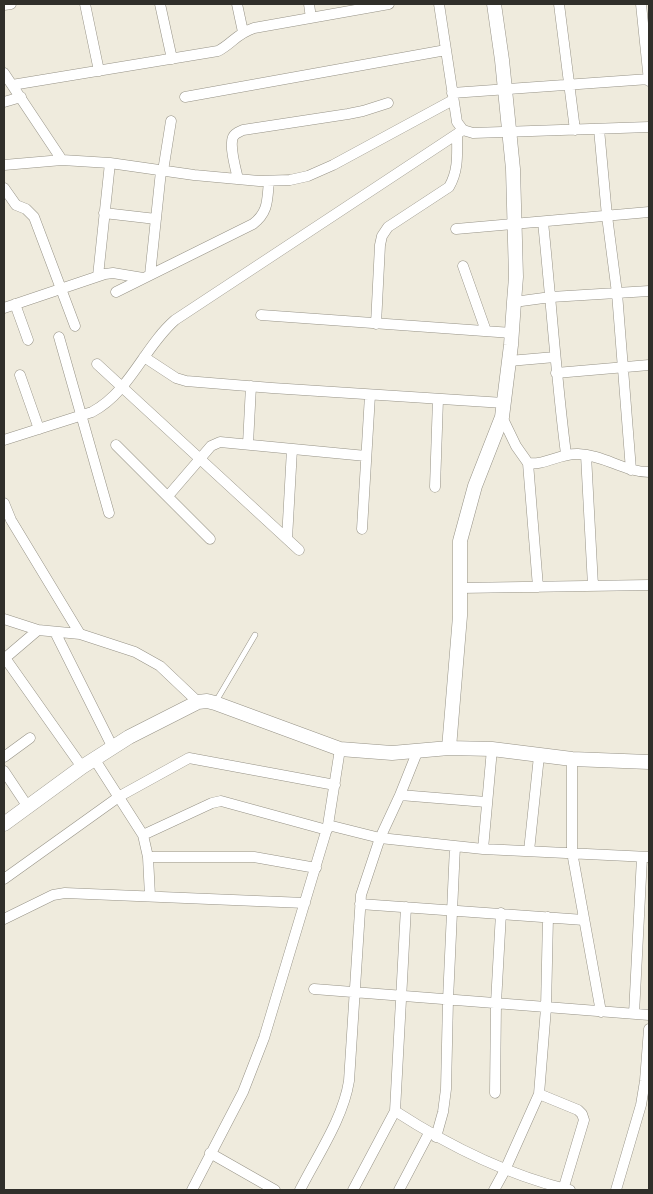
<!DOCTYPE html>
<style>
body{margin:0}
#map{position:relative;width:653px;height:1194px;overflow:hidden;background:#efebdd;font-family:"PT Serif",serif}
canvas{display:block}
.frame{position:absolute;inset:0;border:5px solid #302f2a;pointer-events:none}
</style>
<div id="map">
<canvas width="653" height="1194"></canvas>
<div class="frame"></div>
</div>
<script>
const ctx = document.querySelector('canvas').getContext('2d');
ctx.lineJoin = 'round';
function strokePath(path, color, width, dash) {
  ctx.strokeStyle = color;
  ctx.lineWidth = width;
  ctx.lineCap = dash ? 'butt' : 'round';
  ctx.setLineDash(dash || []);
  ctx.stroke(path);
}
const service = new Path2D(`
 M 215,703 L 255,635`);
const minor = new Path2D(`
 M 85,4 L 99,71
 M 160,4 L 172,59
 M 237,4 L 243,32
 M 309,4 L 311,18
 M 439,4 L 457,122 L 463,130 L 473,133 L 649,127
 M 559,4 L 575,130
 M 641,4 L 649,81
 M 4,5 L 11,4
 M 4,73 L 62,160
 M 12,85 L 218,51 C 233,43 236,34 254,28 L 389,4
 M 452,93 L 649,79
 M 185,97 L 446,50
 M 4,102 L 21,97
 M 599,129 L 607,216 L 617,293 L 631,470
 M 4,165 L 62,160 L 110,163 L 194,175 L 259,181 L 290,180 L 308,176 L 333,165 L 453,100
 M 163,171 L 171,121
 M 238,179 C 236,170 229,146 233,137 C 235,133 239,132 243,130 L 348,114 L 363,111 L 388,103
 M 4,188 L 16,205 L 26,209 L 34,217 L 75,326
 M 104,213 L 156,219
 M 543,222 C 551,299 556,377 566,454
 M 456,229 L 649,212
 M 463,266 L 486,331
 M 150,275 L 161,171
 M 98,276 L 110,163
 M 116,292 L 253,224 C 269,212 267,199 269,181
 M 514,302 L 551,297 L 649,291
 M 15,304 L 28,340
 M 4,308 L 105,274 L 113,273 L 143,278
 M 261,315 L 512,333
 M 376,324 L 380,245 L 382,236 L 388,227 L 449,187 C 459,170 457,153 457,134
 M 59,337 L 109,513
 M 144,357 L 176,378 L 186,381 L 272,388 L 504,403
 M 509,361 L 555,357
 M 97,364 L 299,550
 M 556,373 L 649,365
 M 20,375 L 39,429
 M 502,417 L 516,446 L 528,463 C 544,466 560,453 578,454 C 604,455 624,472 649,472
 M 4,440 L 92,412 C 130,392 144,347 175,320 L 463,130
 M 248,444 L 251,386
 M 116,445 L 210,539
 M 586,455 L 593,586
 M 528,463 L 538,587
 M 435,487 L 438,399
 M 168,496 L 211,446 L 220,442 L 366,456
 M 4,503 L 11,520 L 80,634
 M 362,529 L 370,395
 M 287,539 L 292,449
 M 460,588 L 649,585
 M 4,619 L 38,630 L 80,634 L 135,652 L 160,666 L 198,702
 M 55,632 L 113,748
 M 5,658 L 82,767
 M 4,659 L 38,630
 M 4,757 L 30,738
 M 572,759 L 572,852 L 601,1012
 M 95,760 L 143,835 L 148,857 L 150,896
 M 4,771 L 28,807
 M 400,795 L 486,802
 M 328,825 L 380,838 L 483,849 L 649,857
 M 143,835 L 212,803 L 221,801 L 327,830
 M 483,849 L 492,749
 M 529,851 L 539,756
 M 148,857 L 254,857 L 316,868
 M 4,879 L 120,796 L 189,758 L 335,785
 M 360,904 L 584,920
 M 4,919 L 53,895 L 65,893 L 305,903
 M 314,989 L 649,1015
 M 634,1014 L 642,857
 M 495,1093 L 496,1003 L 501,913
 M 539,1094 L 578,1110 L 582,1114 L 584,1120 L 563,1190
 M 395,1111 C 449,1146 507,1175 570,1190
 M 436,1137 L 443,1112 L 446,1089 L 448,1000 L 455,846
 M 210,1153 L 275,1190
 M 192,1190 L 243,1092 L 264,1038 L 328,825 L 340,749
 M 300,1190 C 317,1156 343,1119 349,1081 L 361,895 L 380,838 L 400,795 L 418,750
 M 353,1190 L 395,1111 L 406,907
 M 399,1190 L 429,1133
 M 494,1190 L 505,1170 L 539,1094 L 546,1008 L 548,917
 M 616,1190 L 641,1105 L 645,1081 L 649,1029`);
const tertiary = new Path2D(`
 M 449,748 L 460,616 L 460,541 L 475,486 L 502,417 L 511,345 L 514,302 L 516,277 L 513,169 L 502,60 L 494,4
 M 4,824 L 82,767 L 129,737 L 198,702 L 207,701 L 215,703 L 340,749 L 392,753 L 449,748 L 492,749 L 572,759 L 649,762`);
strokePath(service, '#969286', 6);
strokePath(minor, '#969286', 11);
strokePath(tertiary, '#969286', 15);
strokePath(service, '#fff', 5);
strokePath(minor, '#fff', 10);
strokePath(tertiary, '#fff', 14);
</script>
